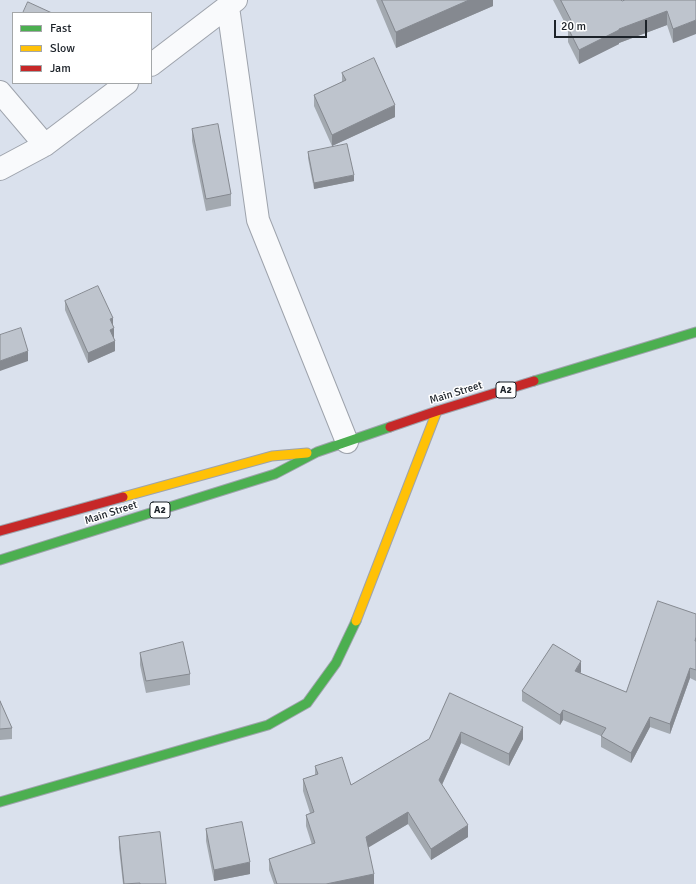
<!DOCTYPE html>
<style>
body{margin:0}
#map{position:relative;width:696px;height:884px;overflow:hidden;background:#dae1ed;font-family:Signika,sans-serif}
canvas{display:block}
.legend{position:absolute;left:12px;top:12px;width:140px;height:72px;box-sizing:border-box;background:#fff;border:1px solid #a4a7a9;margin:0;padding:5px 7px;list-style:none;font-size:12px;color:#1c2229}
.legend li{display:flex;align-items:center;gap:8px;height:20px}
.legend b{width:20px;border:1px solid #a4a7a9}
.scale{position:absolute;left:554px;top:20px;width:93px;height:18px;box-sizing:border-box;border:2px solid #1c2229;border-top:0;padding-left:5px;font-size:12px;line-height:14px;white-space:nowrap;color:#1c2229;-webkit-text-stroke:3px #fff;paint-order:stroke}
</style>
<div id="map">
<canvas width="696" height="884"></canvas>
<ul class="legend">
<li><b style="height:5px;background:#4caf50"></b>Fast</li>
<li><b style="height:5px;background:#ffc107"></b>Slow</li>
<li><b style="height:5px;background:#c62828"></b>Jam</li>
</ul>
<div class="scale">20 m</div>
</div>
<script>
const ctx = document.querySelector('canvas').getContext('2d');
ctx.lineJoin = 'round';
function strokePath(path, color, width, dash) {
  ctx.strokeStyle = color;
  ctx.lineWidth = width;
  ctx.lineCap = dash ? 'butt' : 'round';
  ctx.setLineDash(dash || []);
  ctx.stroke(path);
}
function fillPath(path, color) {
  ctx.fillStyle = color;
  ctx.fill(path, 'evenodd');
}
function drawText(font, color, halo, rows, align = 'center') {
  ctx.font = font + ' Signika,sans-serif';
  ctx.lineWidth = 3;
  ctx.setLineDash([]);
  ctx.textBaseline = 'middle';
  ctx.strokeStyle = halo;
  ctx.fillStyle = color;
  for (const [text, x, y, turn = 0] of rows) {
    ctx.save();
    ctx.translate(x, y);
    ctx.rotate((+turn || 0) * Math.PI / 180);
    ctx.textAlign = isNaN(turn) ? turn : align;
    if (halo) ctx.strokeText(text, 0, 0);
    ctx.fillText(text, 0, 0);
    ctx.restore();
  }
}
const street = new Path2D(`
 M 228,7 L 258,220 L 347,442
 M 151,65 L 236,0
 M 0,92 L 45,145
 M 0,169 L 45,145 L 127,83`);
const fast = new Path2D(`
 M 534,381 L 696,332
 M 0,560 L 275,474 L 317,452 L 390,427
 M 0,802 L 268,725 L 307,703 L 336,663 L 356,621`);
const slow = new Path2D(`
 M 123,497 L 272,456 L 307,453
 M 356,621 L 437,411`);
const jam = new Path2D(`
 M 390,427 L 437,411 L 534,381
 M 0,531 L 123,497`);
const wall = new Path2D(`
 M 376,0 L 493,0 L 493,6 L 396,48 Z
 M 553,0 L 621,0 L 622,1 L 696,0 L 673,43 L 667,25 L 619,43 L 619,44 L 579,64 L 568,42 L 568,29 Z
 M 342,73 L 395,117 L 332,146 L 314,106 L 314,95 L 342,82 Z
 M 192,129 L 231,194 L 231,206 L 206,211 L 192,141 Z
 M 308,152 L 354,181 L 314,189 L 308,158 Z
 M 65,301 L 113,325 L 114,337 L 114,338 L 115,351 L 88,363 L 65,310 Z
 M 696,614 L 696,681 L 690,678 L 670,734 L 650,727 L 631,763 L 601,747 L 601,736 L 563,720 L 560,725 L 522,701 L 522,691 L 581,672 L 580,673 L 626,692 Z
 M 140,653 L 190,674 L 190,685 L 146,693 L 140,665 Z
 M 450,693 L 523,739 L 509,766 L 461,743 L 442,785 L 468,837 L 431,860 L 408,824 L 368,847 L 374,884 L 274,884 L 269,870 L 269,859 L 312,845 L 306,826 L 306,815 L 310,813 L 303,791 L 303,779 L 315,775 L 315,766 L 351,785 L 429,739 Z
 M 0,701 L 12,728 L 12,739 L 0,740 Z
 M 206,829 L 250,874 L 214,881 L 206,841 Z
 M 119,837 L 166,884 L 123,884 L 119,848 Z`);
const shadedWall = new Path2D(`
 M 469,0 L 493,0 L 493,6 L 396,48 L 396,32 Z
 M 667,11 L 667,25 L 619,43 L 619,44 L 579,64 L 579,50 L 619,29 Z
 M 696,20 L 696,34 L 673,43 L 673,29 Z
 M 395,105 L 395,117 L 332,146 L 332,135 Z
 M 354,175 L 354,181 L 314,189 L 314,183 Z
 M 113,318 L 113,328 L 110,319 Z
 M 114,328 L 114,337 L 110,339 L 110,330 Z
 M 115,341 L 115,351 L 88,363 L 88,353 Z
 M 28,351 L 28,361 L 0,371 L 0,361 Z
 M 581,661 L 581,672 L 575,681 L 575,671 Z
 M 690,668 L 690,678 L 670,734 L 670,724 Z
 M 563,710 L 563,720 L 560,725 L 560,715 Z
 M 650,717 L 650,727 L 631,763 L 631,753 Z
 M 523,727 L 523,739 L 509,766 L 509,754 Z
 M 461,732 L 461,743 L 439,791 L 439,780 Z
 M 408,812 L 408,824 L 366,849 L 366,837 Z
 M 468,825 L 468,837 L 431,860 L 431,849 Z
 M 250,862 L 250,874 L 214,881 L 214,870 Z
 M 374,874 L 374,884 L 326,884 Z`);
const building = new Path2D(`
 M 382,0 L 469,0 L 396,32 Z
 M 561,0 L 621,0 L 622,1 L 625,0 L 696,0 L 696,20 L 673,29 L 667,11 L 619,29 L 619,30 L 579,50 L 568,28 L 573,25 Z
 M 28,2 L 52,13 L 23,13 Z
 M 374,58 L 395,105 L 332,135 L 314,95 L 346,80 L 342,73 Z
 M 218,124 L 231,194 L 206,199 L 192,129 Z
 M 347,144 L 354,175 L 314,183 L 308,152 Z
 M 98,286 L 113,318 L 110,319 L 114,328 L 110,330 L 115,341 L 88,353 L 65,301 Z
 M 21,328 L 28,351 L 0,361 L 0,335 Z
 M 658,601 L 696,614 L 696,637 L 695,641 L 696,641 L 696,670 L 690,668 L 670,724 L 650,717 L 631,753 L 601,736 L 606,728 L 563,710 L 560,715 L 522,691 L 553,644 L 581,661 L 575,671 L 626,692 Z
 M 183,642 L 190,674 L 146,681 L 140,653 Z
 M 450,693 L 523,727 L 509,754 L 461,732 L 439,780 L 468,825 L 431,849 L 408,812 L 366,837 L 374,874 L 326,884 L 277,884 L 269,859 L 315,843 L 306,815 L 314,812 L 303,779 L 318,774 L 315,766 L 342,757 L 351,785 L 429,739 Z
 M 0,701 L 12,728 L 0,729 Z
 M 242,822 L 250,862 L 214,870 L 206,829 Z
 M 160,832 L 166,884 L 140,884 L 140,883 L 124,884 L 119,837 Z`);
const shields = [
 [506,390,20],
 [160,510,20]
];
const shieldNames = [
 ["A2",506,390],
 ["A2",160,510]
];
const streetNames = [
 ["Main Street",456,393,-17],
 ["Main Street",111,513,-18]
];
strokePath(street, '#9ea3ac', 24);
strokePath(fast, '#9ea3ac', 11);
strokePath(slow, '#9ea3ac', 11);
strokePath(jam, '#9ea3ac', 11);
strokePath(street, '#f9fafc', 22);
strokePath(fast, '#4caf50', 9);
strokePath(slow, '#ffc107', 9);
strokePath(jam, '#c62828', 9);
fillPath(wall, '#a3a9b0');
fillPath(shadedWall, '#858990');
fillPath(building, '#bec4cd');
strokePath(building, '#858990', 1);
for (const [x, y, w] of shields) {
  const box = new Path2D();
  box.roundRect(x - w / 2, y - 8, w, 16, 3);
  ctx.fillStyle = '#fff';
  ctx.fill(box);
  strokePath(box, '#1c2229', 1);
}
drawText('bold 10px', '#1c2229', null, shieldNames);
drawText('11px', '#1c2229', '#fff', streetNames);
</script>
